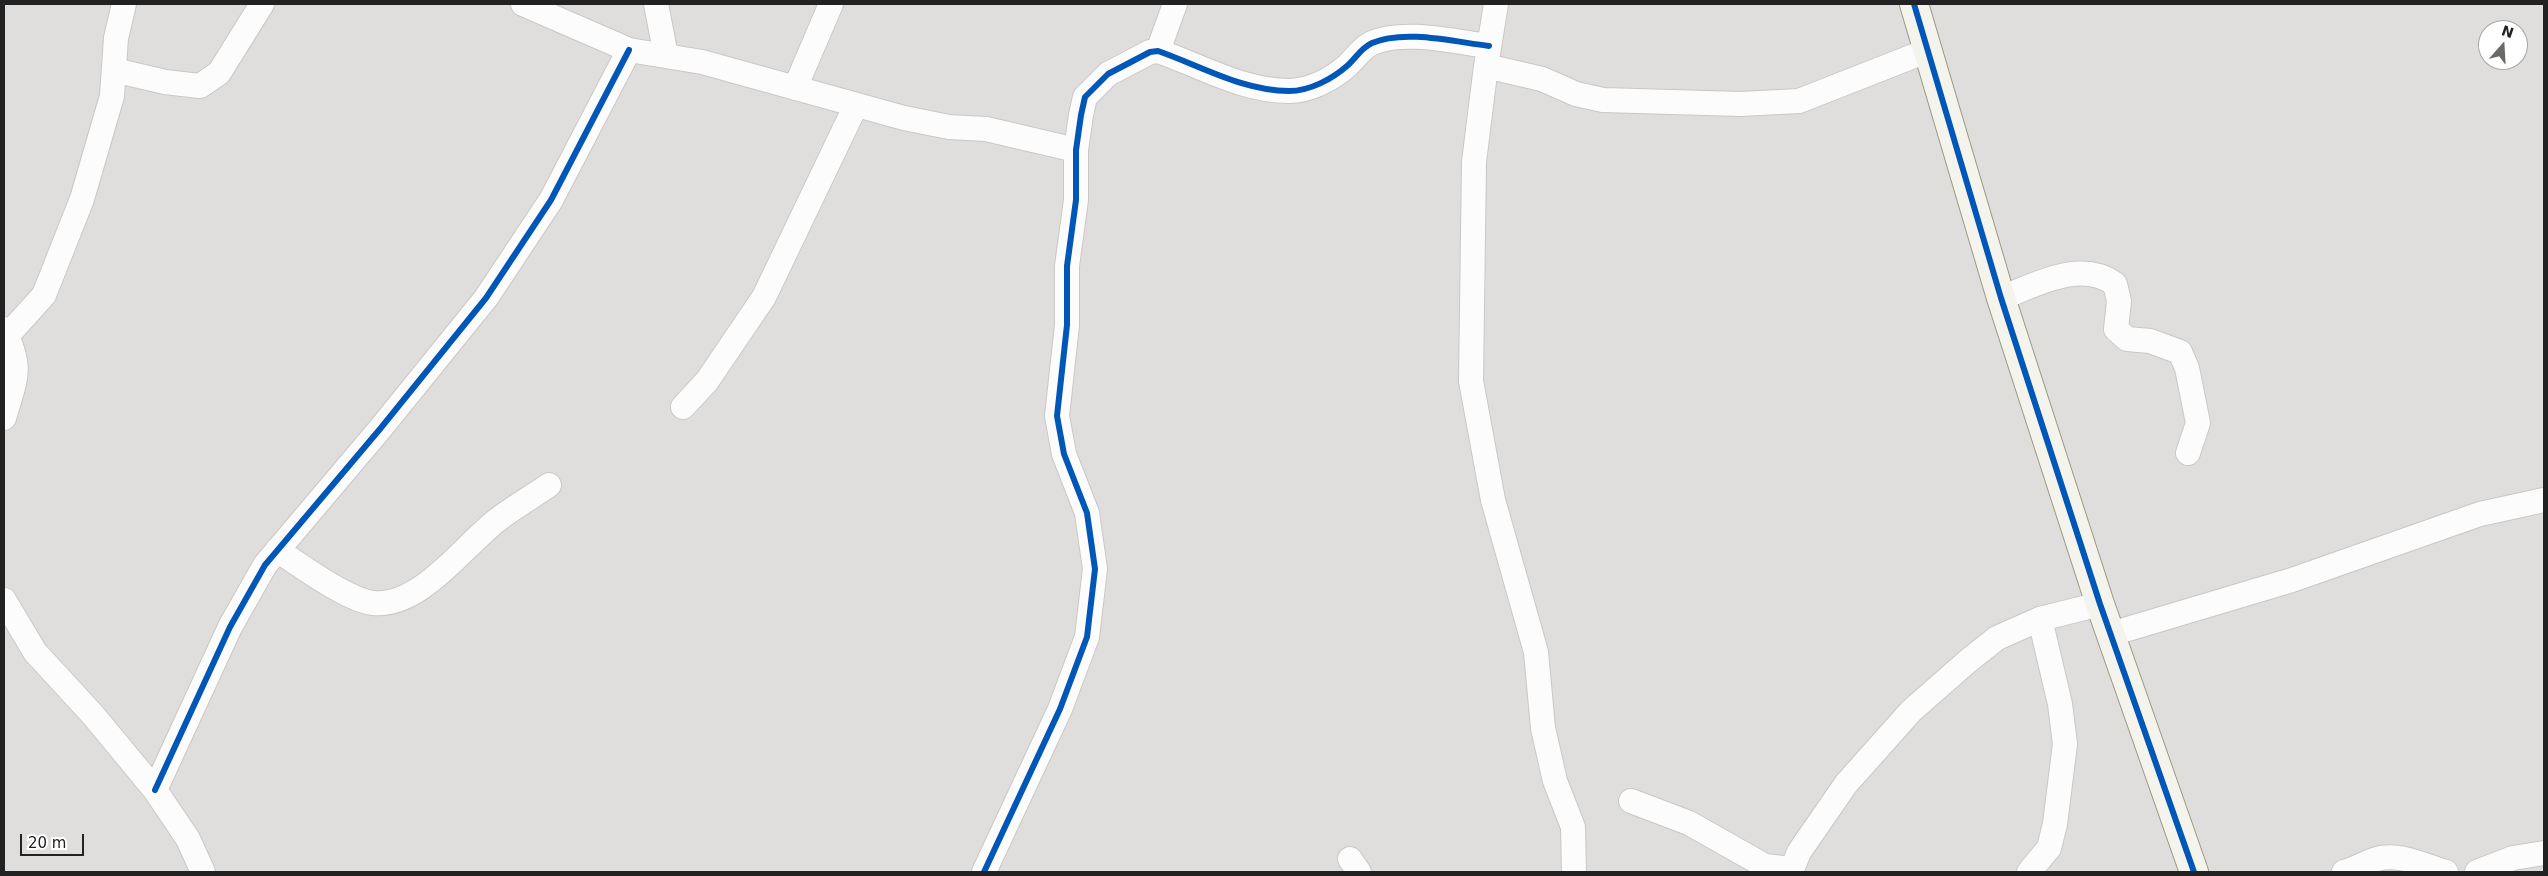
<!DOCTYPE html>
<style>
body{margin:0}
#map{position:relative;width:2548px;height:876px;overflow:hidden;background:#f0eeeb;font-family:"DejaVu Sans",sans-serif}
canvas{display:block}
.frame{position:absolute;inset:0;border:5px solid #222;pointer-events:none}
.north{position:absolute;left:2478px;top:20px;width:50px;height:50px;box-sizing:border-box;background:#fff;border:1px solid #a7a7a7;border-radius:50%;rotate:19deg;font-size:14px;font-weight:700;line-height:20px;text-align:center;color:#222}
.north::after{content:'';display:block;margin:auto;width:18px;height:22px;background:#6a6968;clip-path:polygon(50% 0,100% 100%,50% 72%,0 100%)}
.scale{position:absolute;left:20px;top:834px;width:64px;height:22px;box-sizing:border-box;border:2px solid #222;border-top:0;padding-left:6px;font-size:15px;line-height:18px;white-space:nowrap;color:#222;-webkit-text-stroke:4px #fff;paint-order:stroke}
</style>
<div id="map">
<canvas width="2548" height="876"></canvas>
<div class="frame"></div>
<div class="north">N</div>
<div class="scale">20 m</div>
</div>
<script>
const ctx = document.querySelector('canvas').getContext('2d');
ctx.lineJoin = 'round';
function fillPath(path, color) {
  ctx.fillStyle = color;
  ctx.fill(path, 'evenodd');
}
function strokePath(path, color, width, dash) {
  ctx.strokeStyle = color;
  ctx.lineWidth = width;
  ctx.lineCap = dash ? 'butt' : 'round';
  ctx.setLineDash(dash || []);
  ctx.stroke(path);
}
const residential = new Path2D(`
 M 4,4 L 2544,4 L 2544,872 L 4,872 ZM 2488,30 L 2518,30 L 2518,60 L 2488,60 Z`);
const street = new Path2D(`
 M 523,4 L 629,50 L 702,62 L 904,118 L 949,127 L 986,129 L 1076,150
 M 656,4 L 666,56
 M 1496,4 L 1486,66 L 1474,162 L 1471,381 L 1493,500 L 1536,652 L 1543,728 L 1555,781 L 1573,827 L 1574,872
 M 1158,51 L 1175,4
 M 1486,66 L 1542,79 L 1576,94 L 1603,100 L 1740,104 L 1799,101 L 1929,50
 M 114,70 L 165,82 L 200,86 L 219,73 L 262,4
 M 795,88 L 831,4
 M 2001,298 C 2036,285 2080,259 2115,284 L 2119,301 L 2116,329 L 2127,339 L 2150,341 L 2180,352 L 2187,368 L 2198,423 L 2188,453
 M 4,329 C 23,370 16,376 4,418
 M 7,336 L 44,295 L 82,199 L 112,96 L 116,38 L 124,4
 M 683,407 L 707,381 L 764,297 L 856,105
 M 277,550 C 300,565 347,600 373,603 C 419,608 462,548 496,521 C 512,508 532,497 549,485
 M 4,600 L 35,652 L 93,715 L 155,790 L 188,839 L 203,872
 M 2111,634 L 2292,580 L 2480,514 L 2544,500
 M 155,790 L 230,627 L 265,565 L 380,429 L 486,298 L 551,200 L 629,50
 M 1631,801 L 1689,823 L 1765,866 L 1791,869
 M 1350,859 L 1359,872
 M 984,872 L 1060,709 L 1087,637 L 1095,569 L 1087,513 L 1064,454 L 1057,416 L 1067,325 L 1067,266 L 1076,200 L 1076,150 L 1081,115 L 1085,97 L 1108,74 L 1150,52 L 1158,51 C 1201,66 1243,91 1289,91 C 1310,91 1332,79 1347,66 C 1356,58 1361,48 1372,43 C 1404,29 1455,42 1489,46
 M 1791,872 L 1799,852 L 1846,784 L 1911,711 L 1968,661 L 1997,638 L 2040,619 L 2100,604
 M 2029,872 L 2049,848 L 2055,824 L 2065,744 L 2060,704 L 2040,619
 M 2344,872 C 2356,869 2366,862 2377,859 C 2399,852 2426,867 2446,872
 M 2477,872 L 2513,858 L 2544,853`);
const secondary = new Path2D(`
 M 1914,4 L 2001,298 L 2100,604 L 2194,872`);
const cycleway = new Path2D(`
 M 1914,4 L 2001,298 L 2100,604 L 2194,872
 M 155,790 L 230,627 L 265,565 L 380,429 L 486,298 L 551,200 L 629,50
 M 984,872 L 1060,709 L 1087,637 L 1095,569 L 1087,513 L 1064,454 L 1057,416 L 1067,325 L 1067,266 L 1076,200 L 1076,150 L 1081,115 L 1085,97 L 1108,74 L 1150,52 L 1158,51 C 1201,66 1243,91 1289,91 C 1310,91 1332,79 1347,66 C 1356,58 1361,48 1372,43 C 1404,29 1455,42 1489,46`);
fillPath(residential, '#dfdedc');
strokePath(street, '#c9c8c7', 26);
strokePath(secondary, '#999a82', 30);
strokePath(street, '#fdfcfc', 24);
strokePath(secondary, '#f4f4ed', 28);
strokePath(cycleway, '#0057b8', 6);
</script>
